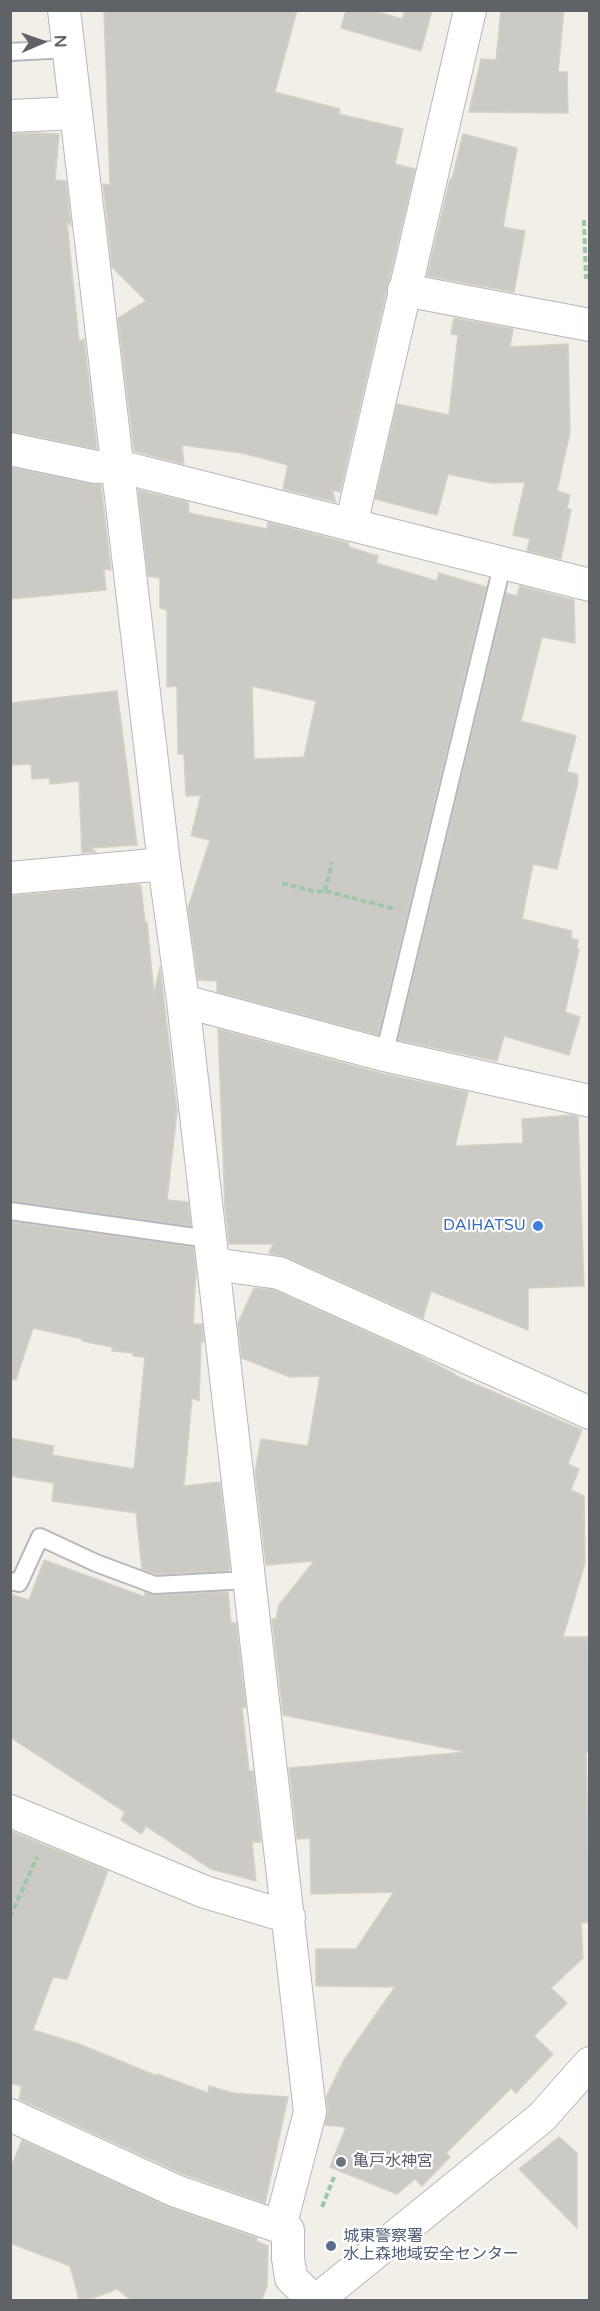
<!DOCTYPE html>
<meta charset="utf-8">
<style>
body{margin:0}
#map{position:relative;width:600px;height:2311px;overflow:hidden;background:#f1efe8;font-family:"Varela Round",sans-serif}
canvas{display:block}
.frame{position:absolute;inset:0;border:12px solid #5f6368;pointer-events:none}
.north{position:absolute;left:12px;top:12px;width:60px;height:60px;-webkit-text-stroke:4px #fff;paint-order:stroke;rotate:88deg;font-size:16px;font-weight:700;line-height:24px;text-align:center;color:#5f6368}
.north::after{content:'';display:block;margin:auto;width:21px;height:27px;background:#5f6368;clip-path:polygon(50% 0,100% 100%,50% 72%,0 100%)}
</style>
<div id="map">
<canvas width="600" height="2311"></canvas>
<div class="frame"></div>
<div class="north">N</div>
</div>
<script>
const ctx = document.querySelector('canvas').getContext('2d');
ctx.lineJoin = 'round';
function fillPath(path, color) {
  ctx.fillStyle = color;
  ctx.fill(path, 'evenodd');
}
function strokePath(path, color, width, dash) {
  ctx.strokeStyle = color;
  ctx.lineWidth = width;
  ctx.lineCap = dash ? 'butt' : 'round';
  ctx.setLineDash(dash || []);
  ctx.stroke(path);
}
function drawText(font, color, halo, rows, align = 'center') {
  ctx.font = font + ' "Varela Round","Noto Sans JP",sans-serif';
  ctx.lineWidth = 4.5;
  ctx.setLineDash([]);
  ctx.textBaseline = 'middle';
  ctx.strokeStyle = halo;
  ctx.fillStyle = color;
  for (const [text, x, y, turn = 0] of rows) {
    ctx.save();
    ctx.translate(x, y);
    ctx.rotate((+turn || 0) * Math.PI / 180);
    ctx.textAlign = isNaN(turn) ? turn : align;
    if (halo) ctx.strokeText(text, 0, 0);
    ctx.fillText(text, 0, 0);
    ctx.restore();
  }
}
const building = new Path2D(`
 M 104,10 L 297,10 L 275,92 L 340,109 L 339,114 L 403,129 L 395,164 L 415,169 L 340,492 L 332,490 L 336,502 L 283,489 L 288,465 L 242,453 L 182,445 L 184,464 L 134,451 L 118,318 L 146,301 L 112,267 L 103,184 L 110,185 Z
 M 346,10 L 371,10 L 402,19 L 405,10 L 432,10 L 421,51 L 341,28 Z
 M 501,10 L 564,10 L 558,72 L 567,72 L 568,113 L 469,112 L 481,59 L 496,60 Z
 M 35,133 L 59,134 L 55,180 L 66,181 L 71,226 L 67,222 L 79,342 L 84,339 L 97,449 L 10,431 L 10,134 Z
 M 463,134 L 517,148 L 503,227 L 525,231 L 514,292 L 427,276 L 450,179 L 452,179 Z
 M 454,318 L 513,329 L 510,347 L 568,344 L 570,432 L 557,491 L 570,495 L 567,508 L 571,510 L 561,559 L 527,551 L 530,539 L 513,535 L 525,482 L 491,483 L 448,474 L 437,515 L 375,499 L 397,404 L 449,415 L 458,335 L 451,334 Z
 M 10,467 L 101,485 L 111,570 L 104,569 L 106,590 L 10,599 Z
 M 138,490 L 188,502 L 189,513 L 267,529 L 268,522 L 348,543 L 349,547 L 378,556 L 376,563 L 437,581 L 439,573 L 486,587 L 378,1035 L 217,992 L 217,981 L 198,980 L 188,908 L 210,840 L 191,836 L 201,795 L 186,796 L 184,754 L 178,754 L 177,686 L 167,687 L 167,610 L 160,608 L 160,578 L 148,576 ZM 252,686 L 316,701 L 304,757 L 254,759 Z
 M 520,586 L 574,600 L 575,643 L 542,637 L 521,721 L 576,736 L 567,772 L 577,774 L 578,782 L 557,869 L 533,864 L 522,919 L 572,931 L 571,938 L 578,940 L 577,948 L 579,950 L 565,1012 L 580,1017 L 569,1055 L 504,1036 L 497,1061 L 398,1040 L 506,593 L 517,596 Z
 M 117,691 L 137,845 L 91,848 L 96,852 L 82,853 L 79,781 L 50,784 L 49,778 L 32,779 L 31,764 L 10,765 L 10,703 Z
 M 139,884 L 141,886 L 145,923 L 147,922 L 154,994 L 160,967 L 177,1111 L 167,1200 L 188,1202 L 191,1226 L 10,1201 L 10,896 Z
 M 218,1029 L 380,1073 L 468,1092 L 455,1146 L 523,1143 L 522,1119 L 572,1115 L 578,1117 L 584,1286 L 528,1288 L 528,1330 L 431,1291 L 423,1318 L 286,1257 L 269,1253 L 273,1244 L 229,1244 L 225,1207 Z
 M 10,1222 L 193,1247 L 196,1269 L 193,1324 L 202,1324 L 204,1342 L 201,1341 L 199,1401 L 192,1398 L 184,1486 L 220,1482 L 230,1569 L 226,1571 L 157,1574 L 142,1569 L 136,1513 L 52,1501 L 54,1483 L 10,1476 L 10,1438 L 54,1446 L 52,1455 L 134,1469 L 145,1357 L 133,1356 L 133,1353 L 112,1351 L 112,1347 L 82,1341 L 82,1339 L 33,1328 L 16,1380 L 10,1379 Z
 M 254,1288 L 274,1290 L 413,1353 L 455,1374 L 454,1375 L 582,1430 L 568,1464 L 579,1469 L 571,1490 L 584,1496 L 585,1563 L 563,1637 L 588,1637 L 590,1752 L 586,1752 L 590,1922 L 581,1923 L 583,1958 L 551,1988 L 567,2003 L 534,2036 L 553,2054 L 516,2093 L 511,2088 L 446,2153 L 450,2157 L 422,2186 L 415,2179 L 397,2194 L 330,2167 L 346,2127 L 325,2125 L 328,2110 L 326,2097 L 344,2060 L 395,1987 L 316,1986 L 316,1949 L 356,1949 L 394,1892 L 311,1894 L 310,1838 L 297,1839 L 289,1768 L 466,1752 L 283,1715 L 272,1619 L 276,1619 L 279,1605 L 314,1561 L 266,1565 L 255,1472 L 261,1439 L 308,1446 L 320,1376 L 290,1377 L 242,1358 L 238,1323 Z
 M 44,1560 L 145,1597 L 145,1592 L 156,1595 L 228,1592 L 231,1623 L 236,1623 L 246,1708 L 242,1707 L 249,1771 L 253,1771 L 261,1842 L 252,1842 L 256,1881 L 211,1869 L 146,1826 L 141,1834 L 121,1820 L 125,1812 L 10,1737 L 10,1594 L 29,1600 Z
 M 10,1831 L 108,1871 L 67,1979 L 53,1977 L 33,2030 L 79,2044 L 157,2076 L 157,2074 L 208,2093 L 209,2086 L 233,2093 L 288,2097 L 265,2203 L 183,2174 L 19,2099 L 22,2086 L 10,2083 Z
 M 559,2137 L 577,2153 L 577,2228 L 519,2169 Z
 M 22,2140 L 169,2207 L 257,2238 L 256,2241 L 268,2246 L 267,2286 L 261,2301 L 132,2301 L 117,2289 L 93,2298 L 79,2299 L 70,2266 L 10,2243 L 10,2170 Z`);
const path = new Path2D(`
 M 584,220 L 586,279
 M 282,883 L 316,892 L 325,891 L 395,909
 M 325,891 L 332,862
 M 10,1917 L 37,1857
 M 322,2207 L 334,2177`);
const lane = new Path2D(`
 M 10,52 L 68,49
 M 384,1055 L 503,562
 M 10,1211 L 209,1239
 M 10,1581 L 19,1583 L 40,1537 L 96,1563 L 155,1585 L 248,1580`);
const street = new Path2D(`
 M 64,10 L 164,864 L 183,1001 L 310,2112 L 280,2227 L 288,2230 L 288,2258 L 291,2278 L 313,2300
 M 10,116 L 75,113
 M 404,290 L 590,325
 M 10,449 L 96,467 L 118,466 L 590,585
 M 351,525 L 470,10
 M 10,878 L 164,864
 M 183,1001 L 384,1055 L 590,1101
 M 213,1264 L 279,1273 L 590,1413
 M 10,1811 L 205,1892 L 289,1917
 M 10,2115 L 176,2191 L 280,2227
 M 317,2300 L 542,2117 L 590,2063`);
const markers = [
 [538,1226,6,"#3f7fe0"],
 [341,2162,6,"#6b7280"],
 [331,2246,6,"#5c6f8a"]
];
const shopNames = [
 ["DAIHATSU",526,1226]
];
const worshipNames = [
 ["亀戸水神宮",353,2162]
];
const serviceNames = [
 ["城東警察署",343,2237],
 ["水上森地域安全センター",343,2255]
];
fillPath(building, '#cccac5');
strokePath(building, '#d6d1c6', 1.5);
strokePath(lane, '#b5b8bc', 20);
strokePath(street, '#b5b8bc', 34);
strokePath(path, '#9cc7a9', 4, [6, 3]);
strokePath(lane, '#fff', 16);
strokePath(street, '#fff', 32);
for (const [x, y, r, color] of markers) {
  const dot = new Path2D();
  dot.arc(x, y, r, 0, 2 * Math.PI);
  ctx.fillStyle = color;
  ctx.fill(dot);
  strokePath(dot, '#fff', 2);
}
drawText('16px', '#366cbe', '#fff', shopNames, 'right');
drawText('16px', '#5b616d', '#fff', worshipNames, 'left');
drawText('16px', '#4e5e75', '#fff', serviceNames, 'left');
</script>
